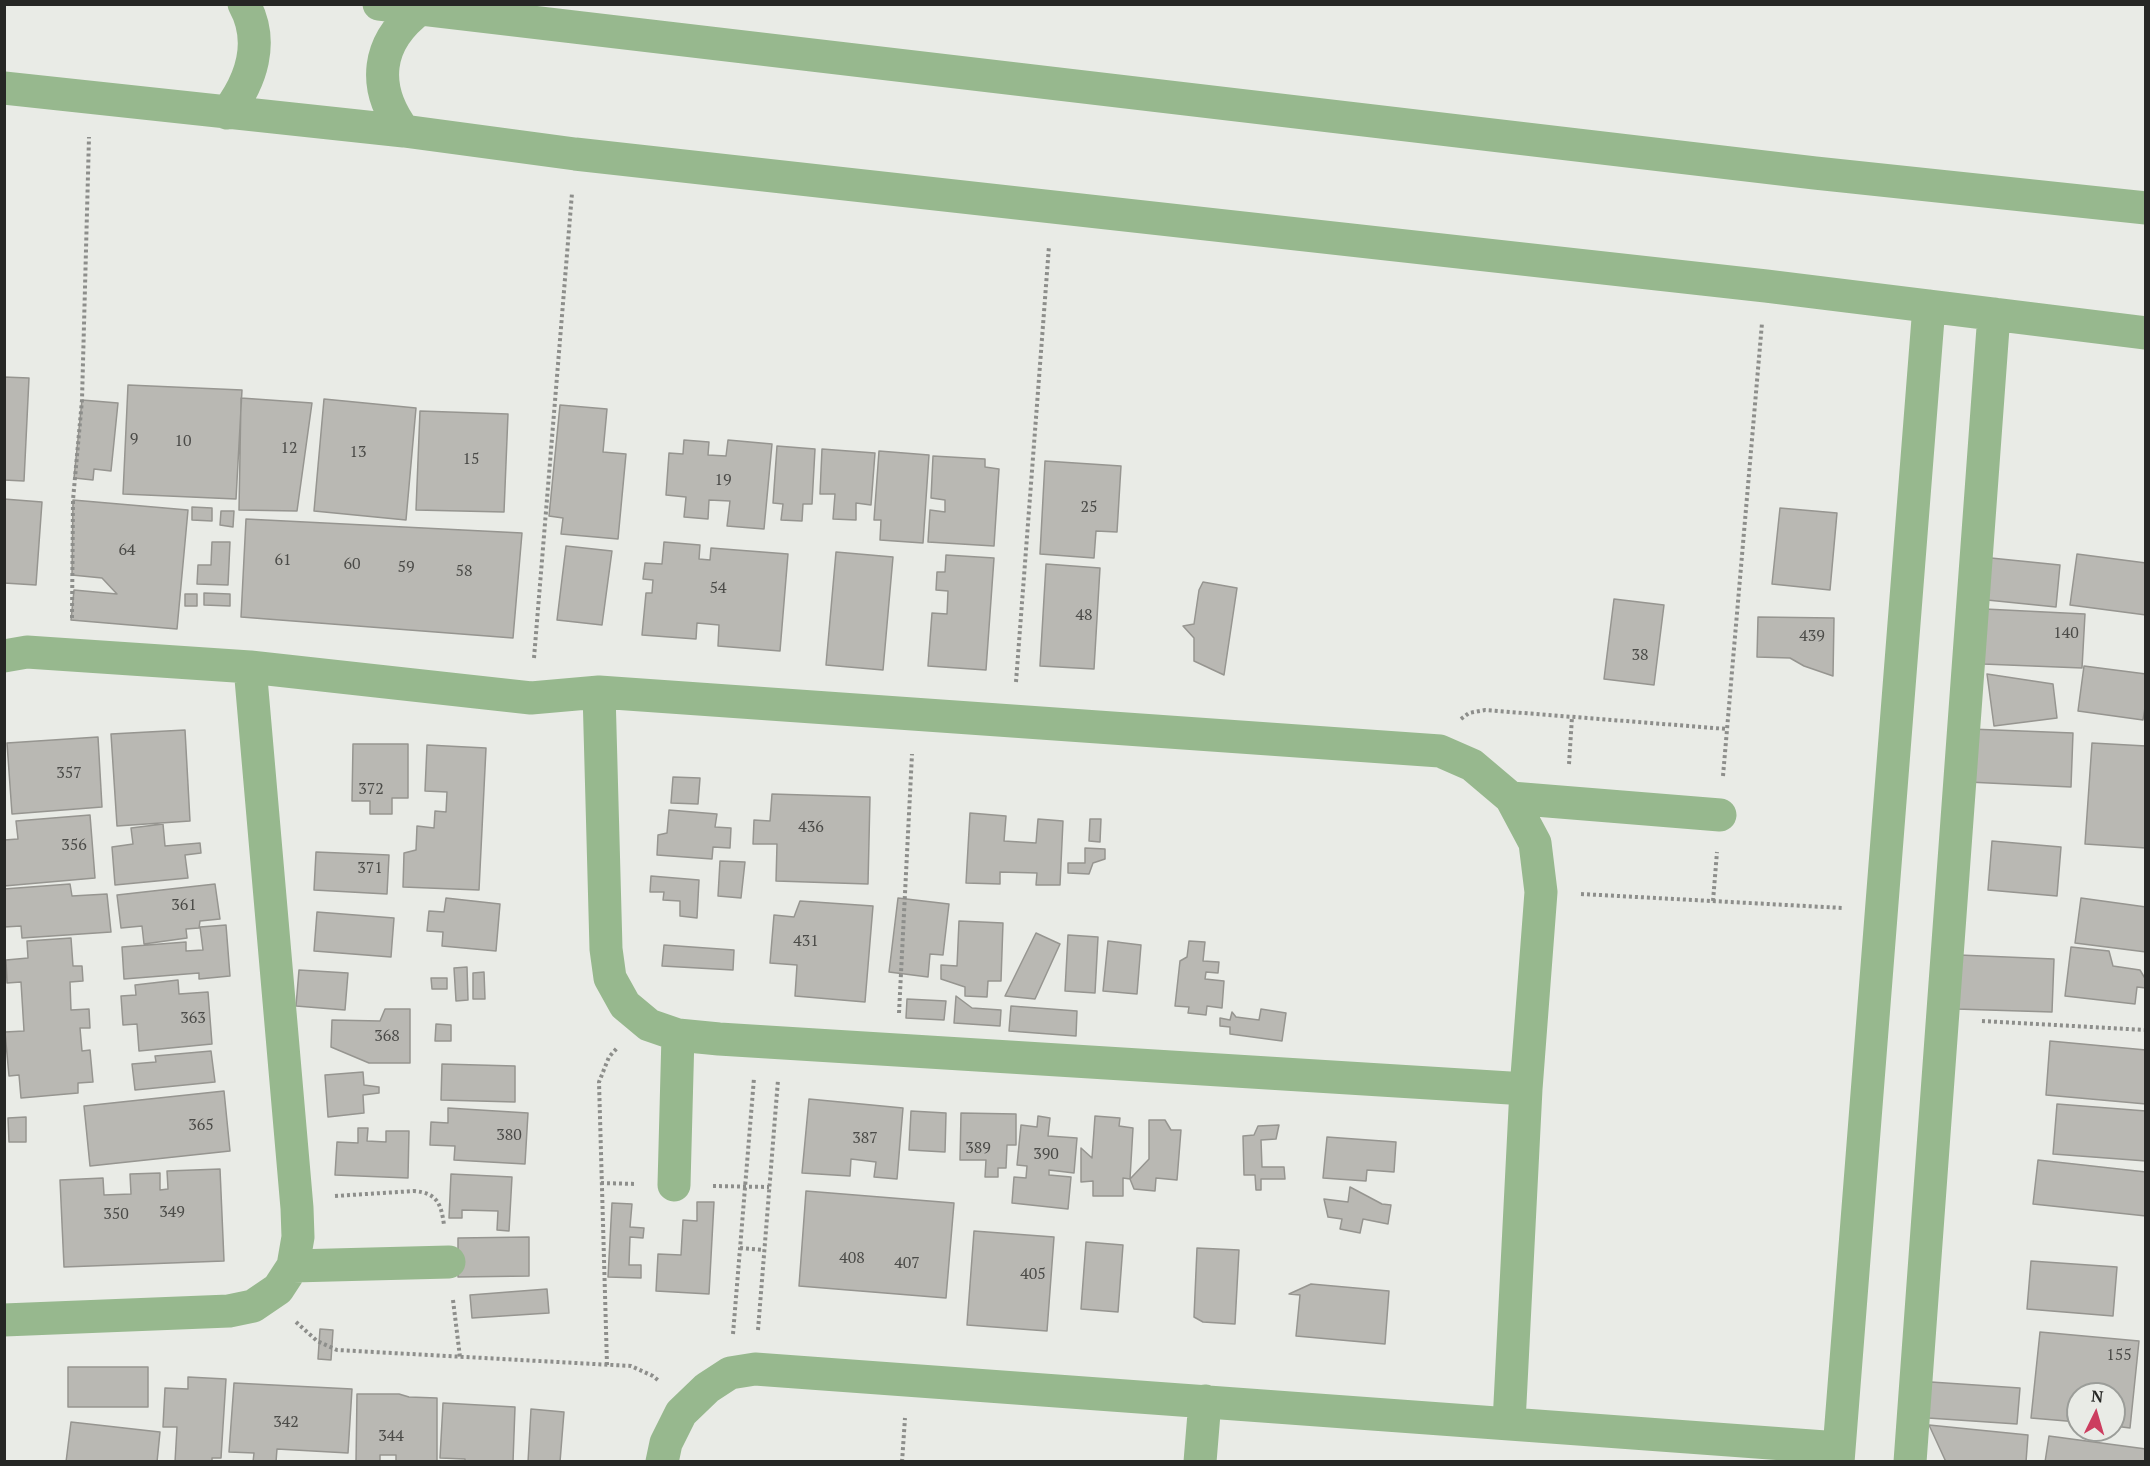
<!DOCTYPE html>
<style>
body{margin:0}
#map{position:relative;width:2150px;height:1466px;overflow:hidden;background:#e9ebe6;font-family:"PT Serif",serif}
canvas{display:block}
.frame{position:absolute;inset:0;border:6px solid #262725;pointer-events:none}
.north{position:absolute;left:2066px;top:1382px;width:60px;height:60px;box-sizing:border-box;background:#e9ebe6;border:2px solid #9b9d99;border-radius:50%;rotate:5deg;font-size:16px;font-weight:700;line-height:24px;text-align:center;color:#262725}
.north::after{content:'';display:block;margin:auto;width:21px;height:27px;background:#cc3d5f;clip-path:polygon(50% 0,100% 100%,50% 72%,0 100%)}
</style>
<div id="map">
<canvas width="2150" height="1466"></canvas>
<div class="frame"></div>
<div class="north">N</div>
</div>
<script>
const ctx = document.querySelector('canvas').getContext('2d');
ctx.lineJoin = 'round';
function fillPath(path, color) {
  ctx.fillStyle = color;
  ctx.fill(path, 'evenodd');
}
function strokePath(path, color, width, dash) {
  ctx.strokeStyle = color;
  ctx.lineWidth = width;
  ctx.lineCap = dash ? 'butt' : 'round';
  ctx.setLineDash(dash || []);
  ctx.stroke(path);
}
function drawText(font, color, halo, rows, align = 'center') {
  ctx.font = font + ' "PT Serif",serif';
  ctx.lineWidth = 6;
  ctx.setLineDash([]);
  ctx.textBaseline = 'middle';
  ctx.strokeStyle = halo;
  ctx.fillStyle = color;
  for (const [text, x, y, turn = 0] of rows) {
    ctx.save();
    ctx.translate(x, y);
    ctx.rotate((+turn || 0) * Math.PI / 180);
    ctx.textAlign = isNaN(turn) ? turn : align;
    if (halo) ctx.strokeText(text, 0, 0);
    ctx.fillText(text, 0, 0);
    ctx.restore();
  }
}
const building = new Path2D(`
 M 4,377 L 29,378 L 24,481 L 4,480 Z
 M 128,385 L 242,390 L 236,499 L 123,494 Z
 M 241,398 L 312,403 L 297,511 L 239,510 Z
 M 324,399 L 416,408 L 406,520 L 314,511 Z
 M 82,400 L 118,403 L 111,471 L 94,469 L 93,480 L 74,478 Z
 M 560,405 L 607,409 L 603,452 L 626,454 L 618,539 L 561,534 L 563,518 L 549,516 Z
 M 420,411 L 508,414 L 504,512 L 416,510 Z
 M 684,440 L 709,442 L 708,455 L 726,456 L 728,440 L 772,444 L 764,529 L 727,526 L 730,501 L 709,500 L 708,519 L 684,517 L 686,497 L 666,495 L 669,453 L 683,454 Z
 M 777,446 L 815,449 L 812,504 L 803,504 L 802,521 L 781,520 L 783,504 L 773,503 Z
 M 822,449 L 875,453 L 871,505 L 856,503 L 856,520 L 833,519 L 835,494 L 820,494 Z
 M 879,451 L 929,455 L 923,543 L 880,540 L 881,520 L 874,520 Z
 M 933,456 L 985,459 L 985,467 L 999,469 L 994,546 L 928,542 L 930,510 L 945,512 L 945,500 L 931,498 Z
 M 1045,461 L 1121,466 L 1117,532 L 1096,531 L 1094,558 L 1040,554 Z
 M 4,499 L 42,502 L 36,585 L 4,583 Z
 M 73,500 L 188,510 L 177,629 L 71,620 L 74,590 L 117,594 L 102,578 L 72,575 Z
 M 192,507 L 212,508 L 212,521 L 192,520 Z
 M 1780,508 L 1837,513 L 1830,590 L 1772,584 Z
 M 221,511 L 234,511 L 233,527 L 220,525 Z
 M 246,519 L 522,533 L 513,638 L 241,617 Z
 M 212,542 L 230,542 L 228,585 L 197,584 L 198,565 L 211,565 Z
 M 664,542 L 700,545 L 699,559 L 710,560 L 711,548 L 788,554 L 780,651 L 718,646 L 719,625 L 697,623 L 696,639 L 642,635 L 646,593 L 652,593 L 653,580 L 643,579 L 645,563 L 662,564 Z
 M 566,546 L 612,551 L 602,625 L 557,620 Z
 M 836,552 L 893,557 L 883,670 L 826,665 Z
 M 2077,554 L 2146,563 L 2146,615 L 2070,605 Z
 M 946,555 L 994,558 L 986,670 L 928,666 L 932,613 L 947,614 L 948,591 L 936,590 L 937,572 L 945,572 Z
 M 1991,558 L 2060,565 L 2056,607 L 1987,600 Z
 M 1046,564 L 1100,568 L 1094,669 L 1040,666 Z
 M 1203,582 L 1237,588 L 1224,675 L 1194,661 L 1194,638 L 1183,626 L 1194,624 L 1199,590 Z
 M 204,593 L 230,594 L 230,606 L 204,605 Z
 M 185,594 L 197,594 L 197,606 L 185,606 Z
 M 1614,599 L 1664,605 L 1654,685 L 1604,679 Z
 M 1985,609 L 2085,614 L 2082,668 L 1983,664 Z
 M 1758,617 L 1834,618 L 1833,676 L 1804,666 L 1790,658 L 1757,657 Z
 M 2084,666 L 2146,674 L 2146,701 L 2143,720 L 2078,711 Z
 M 1987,674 L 2053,684 L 2057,718 L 1994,726 Z
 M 1970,729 L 2073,733 L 2071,787 L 1968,782 Z
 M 185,730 L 190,821 L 117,826 L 111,734 Z
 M 98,737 L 102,807 L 12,814 L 7,743 Z
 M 2092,743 L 2146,746 L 2146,848 L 2085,844 Z
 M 353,744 L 408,744 L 408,798 L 392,798 L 392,814 L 370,814 L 370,801 L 352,801 Z
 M 427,745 L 486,748 L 479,890 L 403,887 L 404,853 L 416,850 L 417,826 L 434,828 L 435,811 L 446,812 L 447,792 L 425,791 Z
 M 673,777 L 700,778 L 698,804 L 671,803 Z
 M 772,794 L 870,797 L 868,884 L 776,881 L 777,844 L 753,844 L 754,820 L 770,821 Z
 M 669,810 L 717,814 L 715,827 L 731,828 L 730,848 L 713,847 L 712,859 L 657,855 L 658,835 L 667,833 Z
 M 970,813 L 1006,816 L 1004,841 L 1036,843 L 1038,819 L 1063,821 L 1060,885 L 1036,885 L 1037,873 L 1000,872 L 1000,884 L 966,883 Z
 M 90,815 L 95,878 L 4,886 L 4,840 L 18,839 L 16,821 Z
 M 1090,819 L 1101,819 L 1100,842 L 1089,841 Z
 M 163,824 L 165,846 L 200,843 L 201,853 L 185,855 L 188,878 L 115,885 L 112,847 L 133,844 L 131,828 Z
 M 1992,841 L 2061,847 L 2057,896 L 1988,890 Z
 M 1085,848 L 1105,849 L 1105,859 L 1093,863 L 1089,874 L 1068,873 L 1068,863 L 1085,863 Z
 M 316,852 L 389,855 L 387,894 L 314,890 Z
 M 720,861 L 745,862 L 741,898 L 718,896 Z
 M 651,876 L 699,880 L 697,918 L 680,916 L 680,901 L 663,900 L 664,892 L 650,892 Z
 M 70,884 L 72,896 L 107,894 L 111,932 L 22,938 L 21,926 L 4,927 L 4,889 Z
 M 215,884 L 220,919 L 200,921 L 199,928 L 186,929 L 187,938 L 144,944 L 142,926 L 121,928 L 117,895 Z
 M 446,898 L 500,904 L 496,951 L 442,946 L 443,932 L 427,931 L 429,911 L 444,912 Z
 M 898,898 L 949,904 L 943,955 L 930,954 L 928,977 L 889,972 Z
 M 2081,898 L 2146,907 L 2146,952 L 2075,943 Z
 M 800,901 L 873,906 L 865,1002 L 795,996 L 797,965 L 770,963 L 774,915 L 794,917 Z
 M 317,912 L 394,918 L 391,957 L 314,951 Z
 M 959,921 L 1003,923 L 1001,981 L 988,981 L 987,997 L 965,996 L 965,987 L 941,979 L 941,965 L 957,966 Z
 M 226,925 L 230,976 L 199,979 L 199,973 L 124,979 L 122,947 L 186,942 L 186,951 L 203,950 L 200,927 Z
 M 1036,933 L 1060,944 L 1035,999 L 1005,996 Z
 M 1068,935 L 1098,937 L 1095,993 L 1065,991 Z
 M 71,938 L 73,966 L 82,966 L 83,981 L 70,982 L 71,1010 L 89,1009 L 90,1028 L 80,1028 L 82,1051 L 90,1050 L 93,1082 L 78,1083 L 78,1093 L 21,1098 L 19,1075 L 9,1076 L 5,1032 L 24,1031 L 21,982 L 7,983 L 6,960 L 28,958 L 27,941 Z
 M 1108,941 L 1141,945 L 1137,994 L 1103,991 Z
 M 1189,941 L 1205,942 L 1203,961 L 1219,962 L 1218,973 L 1206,972 L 1205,979 L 1224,981 L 1222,1008 L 1207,1006 L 1206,1015 L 1188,1013 L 1189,1007 L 1175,1006 L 1180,961 L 1187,957 Z
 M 664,945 L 734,950 L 733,970 L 662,966 Z
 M 2071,947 L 2109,951 L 2113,966 L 2140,970 L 2146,980 L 2146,988 L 2137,987 L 2135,1004 L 2065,996 Z
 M 1959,955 L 2054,959 L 2052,1012 L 1956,1009 Z
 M 467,967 L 468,1000 L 456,1001 L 454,968 Z
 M 299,970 L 348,973 L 345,1010 L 296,1006 Z
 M 484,972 L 485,999 L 473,999 L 473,973 Z
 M 431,978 L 447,978 L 447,989 L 432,989 Z
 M 178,980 L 179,994 L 208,992 L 212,1044 L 139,1051 L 137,1024 L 123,1025 L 121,996 L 136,995 L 135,985 Z
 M 956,996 L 972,1008 L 1001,1010 L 1000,1026 L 954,1023 Z
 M 907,999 L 946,1001 L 944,1020 L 906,1018 Z
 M 1011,1006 L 1077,1011 L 1076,1036 L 1009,1031 Z
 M 385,1009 L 410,1009 L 410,1063 L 369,1063 L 331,1047 L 332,1020 L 380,1021 Z
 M 1261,1009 L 1286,1013 L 1282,1041 L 1230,1034 L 1230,1027 L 1220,1026 L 1220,1018 L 1230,1020 L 1232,1012 L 1236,1017 L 1259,1020 Z
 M 436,1024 L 451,1025 L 451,1041 L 435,1041 Z
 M 2050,1041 L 2146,1050 L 2146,1104 L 2046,1095 Z
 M 211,1051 L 215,1082 L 135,1090 L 132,1064 L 156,1062 L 155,1056 Z
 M 442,1064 L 515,1066 L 515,1102 L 441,1100 Z
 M 363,1072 L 364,1085 L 379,1087 L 379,1093 L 363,1095 L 364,1113 L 328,1117 L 325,1075 Z
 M 224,1091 L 230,1151 L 90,1166 L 84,1106 Z
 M 809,1099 L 903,1108 L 897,1179 L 874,1177 L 876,1162 L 851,1159 L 850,1176 L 802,1173 Z
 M 2057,1104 L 2146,1111 L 2146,1161 L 2053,1154 Z
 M 448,1108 L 528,1113 L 525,1164 L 454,1160 L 455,1146 L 430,1145 L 431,1122 L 448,1123 Z
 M 911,1111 L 946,1113 L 945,1152 L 909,1150 Z
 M 961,1113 L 1016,1114 L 1016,1145 L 1007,1145 L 1006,1168 L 998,1168 L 998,1177 L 985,1177 L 986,1160 L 960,1160 Z
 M 1038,1116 L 1050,1118 L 1048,1136 L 1077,1138 L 1074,1173 L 1049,1170 L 1049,1175 L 1071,1177 L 1068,1209 L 1012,1203 L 1014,1177 L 1026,1178 L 1027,1166 L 1017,1165 L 1021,1125 L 1037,1127 Z
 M 1095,1116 L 1120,1118 L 1119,1126 L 1133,1128 L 1130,1179 L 1123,1178 L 1123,1196 L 1093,1196 L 1093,1181 L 1081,1182 L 1081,1148 L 1092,1158 Z
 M 26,1117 L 26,1142 L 9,1142 L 8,1118 Z
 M 1149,1120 L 1165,1120 L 1171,1130 L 1181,1130 L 1177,1180 L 1156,1178 L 1155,1191 L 1134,1189 L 1130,1179 L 1149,1159 Z
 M 1279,1125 L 1276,1139 L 1261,1140 L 1262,1167 L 1284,1167 L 1285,1179 L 1261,1179 L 1261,1190 L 1256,1190 L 1255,1175 L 1244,1175 L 1243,1136 L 1254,1135 L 1258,1126 Z
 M 358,1128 L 368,1128 L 367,1141 L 386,1142 L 386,1131 L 409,1131 L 408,1178 L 335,1175 L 337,1142 L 358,1143 Z
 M 1327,1137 L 1396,1142 L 1394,1172 L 1367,1170 L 1366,1181 L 1323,1178 Z
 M 2038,1160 L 2146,1172 L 2146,1216 L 2033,1204 Z
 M 220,1169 L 224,1261 L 64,1267 L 60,1180 L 103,1178 L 104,1195 L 131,1194 L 130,1174 L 160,1173 L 160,1190 L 168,1189 L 167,1171 Z
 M 451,1174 L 512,1177 L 509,1231 L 497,1230 L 498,1211 L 462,1210 L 462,1218 L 449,1218 Z
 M 1350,1187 L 1382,1204 L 1391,1205 L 1388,1224 L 1363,1219 L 1360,1233 L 1340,1229 L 1342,1219 L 1328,1217 L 1324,1199 L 1348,1202 Z
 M 806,1191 L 954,1203 L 946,1298 L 799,1286 Z
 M 697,1202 L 714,1202 L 709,1294 L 656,1291 L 658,1254 L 681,1255 L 683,1220 L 697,1221 Z
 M 612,1203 L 632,1204 L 630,1227 L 644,1228 L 643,1238 L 630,1237 L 629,1265 L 641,1265 L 641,1278 L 608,1277 Z
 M 974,1231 L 1054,1237 L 1047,1331 L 967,1325 Z
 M 529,1237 L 529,1276 L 458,1277 L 458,1238 Z
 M 1086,1242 L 1123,1245 L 1118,1312 L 1081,1309 Z
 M 1197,1248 L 1239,1250 L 1235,1324 L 1203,1322 L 1194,1317 Z
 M 2031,1261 L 2117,1267 L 2113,1316 L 2027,1309 Z
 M 1311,1284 L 1389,1291 L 1385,1344 L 1296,1336 L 1300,1295 L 1289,1294 Z
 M 547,1289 L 549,1313 L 472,1318 L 470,1295 Z
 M 320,1329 L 333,1330 L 331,1360 L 318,1359 Z
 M 2040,1332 L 2139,1341 L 2130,1428 L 2114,1426 L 2114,1394 L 2078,1394 L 2078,1422 L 2031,1418 Z
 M 68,1367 L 148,1367 L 148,1407 L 68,1407 Z
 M 188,1377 L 226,1379 L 221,1458 L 212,1458 L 212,1462 L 175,1462 L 177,1427 L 163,1427 L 165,1388 L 188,1389 Z
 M 1931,1382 L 2020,1388 L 2017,1424 L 1928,1418 Z
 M 234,1383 L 352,1389 L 348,1453 L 277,1449 L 276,1462 L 253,1462 L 254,1453 L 229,1452 Z
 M 357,1394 L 399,1394 L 409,1397 L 437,1398 L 437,1462 L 396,1462 L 396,1455 L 380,1455 L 380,1462 L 356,1462 Z
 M 443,1403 L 515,1407 L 513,1462 L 465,1462 L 465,1459 L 440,1458 Z
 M 531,1409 L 564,1412 L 560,1462 L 528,1462 Z
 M 71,1422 L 160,1432 L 157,1462 L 66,1462 Z
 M 1929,1425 L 2028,1435 L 2026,1462 L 1946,1462 Z
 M 2049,1436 L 2146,1449 L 2146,1462 L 2045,1462 Z`);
const path = new Path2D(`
 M 72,618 L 73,500 L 82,400 L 89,137
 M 534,658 L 572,193
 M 1016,682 L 1049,246
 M 1461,719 L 1469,713 L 1485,710 L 1727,729
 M 1569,764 L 1572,717
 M 1723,776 L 1762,323
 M 1581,894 L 1843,908
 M 1713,901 L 1717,852
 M 899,1013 L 912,754
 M 1982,1021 L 2146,1030
 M 601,1183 L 636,1184
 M 713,1186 L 769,1187
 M 335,1196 L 414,1191 C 437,1193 441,1203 444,1225
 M 740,1248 L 764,1250
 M 453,1300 L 460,1357
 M 296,1322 L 317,1341 L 337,1350 L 631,1366 L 653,1376 L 659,1381
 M 758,1330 L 778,1080
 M 733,1334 L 754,1078
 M 607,1365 L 599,1082 L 609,1057 L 617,1048
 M 902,1462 L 905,1418`);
const minor = new Path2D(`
 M 379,4 L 1815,173 L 2146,208
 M 4,88 L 404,131 L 575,154 L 1766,286 L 2146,333
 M 227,113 C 251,81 265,42 244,4
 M 404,131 C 371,87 376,42 420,9
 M 4,656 L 27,652 L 250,667 L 531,698 L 599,692 L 1440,751 L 1472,765 L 1511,798 L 1535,843 L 1541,892 L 1526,1089 L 1509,1423
 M 599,692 L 606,949 L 610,978 L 625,1005 L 649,1025 L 678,1035 L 719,1039 L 1526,1089
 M 1511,798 L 1720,815
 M 674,1185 L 678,1035
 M 293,1266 L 449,1262
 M 4,1320 L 229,1311 L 253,1306 L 278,1289 L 293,1266 L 298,1237 L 297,1208 L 250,667
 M 662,1462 L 666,1443 L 681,1413 L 707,1388 L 730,1373 L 755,1369 L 1839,1448
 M 1200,1462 L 1205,1401
 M 1838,1462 L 1929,306
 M 1910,1462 L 1994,314`);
const numberNames = [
 ["9",134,439],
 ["10",183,441],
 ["12",289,448],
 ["13",358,452],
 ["15",471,459],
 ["19",723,480],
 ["25",1089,507],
 ["64",127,550],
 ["61",283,560],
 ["60",352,564],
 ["59",406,567],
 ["58",464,571],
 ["54",718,588],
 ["48",1084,615],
 ["140",2066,633],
 ["439",1812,636],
 ["38",1640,655],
 ["357",69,773],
 ["372",371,789],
 ["436",811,827],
 ["356",74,845],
 ["371",370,868],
 ["361",184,905],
 ["431",806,941],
 ["363",193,1018],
 ["368",387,1036],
 ["365",201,1125],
 ["380",509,1135],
 ["387",865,1138],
 ["389",978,1148],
 ["390",1046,1154],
 ["349",172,1212],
 ["350",116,1214],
 ["408",852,1258],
 ["407",907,1263],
 ["405",1033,1274],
 ["155",2119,1355],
 ["342",286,1422],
 ["344",391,1436]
];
fillPath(building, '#b9b8b3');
strokePath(building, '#969590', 1.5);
strokePath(path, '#8d8e8b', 4, [3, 3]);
strokePath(minor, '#97b88e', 33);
drawText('16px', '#4b4b48', null, numberNames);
</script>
